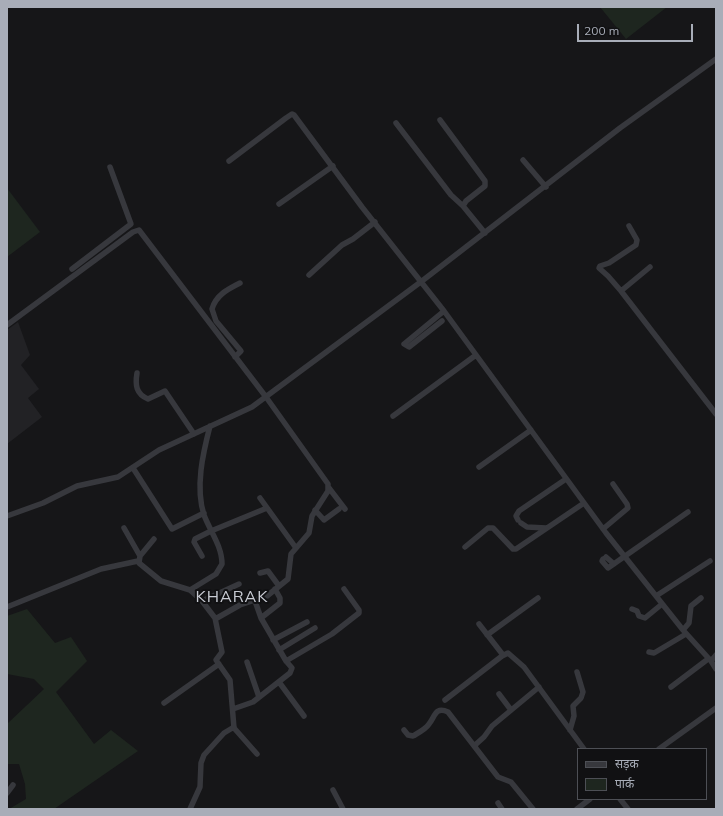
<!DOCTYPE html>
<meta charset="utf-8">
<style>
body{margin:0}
#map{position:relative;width:723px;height:816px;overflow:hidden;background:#161618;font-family:Mulish,"Noto Sans Devanagari",sans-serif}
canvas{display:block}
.frame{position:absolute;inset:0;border:8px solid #a8adb8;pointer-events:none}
.legend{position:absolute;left:577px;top:748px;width:130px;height:52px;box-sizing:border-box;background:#111113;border:1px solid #4d4f55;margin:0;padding:5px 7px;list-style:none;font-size:12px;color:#a8adb8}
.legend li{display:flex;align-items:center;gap:8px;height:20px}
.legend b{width:20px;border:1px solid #4d4f55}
.scale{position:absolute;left:577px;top:24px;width:116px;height:18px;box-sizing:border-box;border:2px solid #a8adb8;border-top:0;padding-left:5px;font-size:12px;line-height:14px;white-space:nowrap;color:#a8adb8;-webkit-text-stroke:3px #111113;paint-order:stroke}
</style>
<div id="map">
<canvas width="723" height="816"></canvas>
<div class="frame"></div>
<ul class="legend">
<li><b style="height:5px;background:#37383d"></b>सड़क</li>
<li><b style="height:11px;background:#1e261f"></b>पार्क</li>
</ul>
<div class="scale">200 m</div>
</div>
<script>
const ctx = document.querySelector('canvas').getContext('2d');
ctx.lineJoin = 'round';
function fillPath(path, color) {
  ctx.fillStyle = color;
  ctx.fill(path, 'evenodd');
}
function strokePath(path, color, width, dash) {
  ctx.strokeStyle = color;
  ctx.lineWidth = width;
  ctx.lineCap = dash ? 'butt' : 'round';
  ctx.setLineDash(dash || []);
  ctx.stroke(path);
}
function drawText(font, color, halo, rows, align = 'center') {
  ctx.font = font + ' Mulish,sans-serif';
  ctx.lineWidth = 4;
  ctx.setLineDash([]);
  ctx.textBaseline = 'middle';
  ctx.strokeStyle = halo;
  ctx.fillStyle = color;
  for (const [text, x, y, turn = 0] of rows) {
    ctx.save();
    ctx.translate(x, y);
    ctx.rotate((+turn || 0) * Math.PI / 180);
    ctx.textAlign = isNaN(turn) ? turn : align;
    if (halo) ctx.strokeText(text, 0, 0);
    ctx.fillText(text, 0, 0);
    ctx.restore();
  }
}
const built = new Path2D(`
 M 18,322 L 30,355 L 21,365 L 39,389 L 28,398 L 42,417 L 7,444 L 7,330 Z`);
const green = new Path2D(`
 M 600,7 L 667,7 L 626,39 Z
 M 7,188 L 40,232 L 7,257 Z
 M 27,609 L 55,643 L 71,637 L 87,661 L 56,692 L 94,744 L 111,730 L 138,751 L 54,809 L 9,809 L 26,799 L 25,784 L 19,764 L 7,764 L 7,724 L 44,689 L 34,679 L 7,674 L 7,616 Z`);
const minor = new Path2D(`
 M 440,120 L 485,181 L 485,186 L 466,201 L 463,206 L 485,233
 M 396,123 L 451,195 L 463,206
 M 523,160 L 546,187
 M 229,161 L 286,118 L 292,114 L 294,115 L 362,207 L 444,311 L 606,533 L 683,630 L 711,661
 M 279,204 L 333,166
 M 629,226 L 637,240 L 636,245 L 609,263 L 600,266 L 599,268 L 608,276 L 621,291 L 716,414
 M 72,269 L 131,224 L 110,167
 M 309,275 L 342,245 L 353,239 L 375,222
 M 621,291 L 650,267
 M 442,321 L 409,347 L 404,344 L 444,311
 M 7,325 L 133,232 L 139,230 L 266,397 L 328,484 L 328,491 L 312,516 L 309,533 L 291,554 L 288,579 L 267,596 L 240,605 L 217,618 L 215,618 L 202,601 L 190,590 L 161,581 L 139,563 L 140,556 L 154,539
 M 235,357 L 241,351 L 216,321 L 212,309 C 216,295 228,289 240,283
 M 137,373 C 135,385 136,394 148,399 L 165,391 L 194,434
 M 393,416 L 476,355
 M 479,467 L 531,430
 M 133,468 L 172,529 L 204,513
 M 329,488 L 345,509
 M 260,498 L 296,548
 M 315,510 L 324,520 L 339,509
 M 7,516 L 43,503 L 77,486 L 118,477 L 159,450 L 252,407 L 422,281 L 620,128 L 716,59
 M 518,520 L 516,516 L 519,511 L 566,479
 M 521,523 L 527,527 L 546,528
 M 124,528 L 140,556
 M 603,529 L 628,508 L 627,504 L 613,484
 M 465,547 L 488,528 L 493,528 L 513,549 L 516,549 L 584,503
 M 202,556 L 194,542 L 195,539 L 211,531 L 267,508
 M 606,557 L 614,564
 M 603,559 L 602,561 L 608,568 L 688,512
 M 260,573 L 268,571 L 279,586
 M 190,590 L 216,574 L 222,564 C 222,546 210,531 204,515 C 195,487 203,453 210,426
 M 656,596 L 710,561
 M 202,601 L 239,584
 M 255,601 L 261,618 L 286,661 L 332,634 L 359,613 L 359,610 L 344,589
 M 7,607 L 101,569 L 138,561
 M 632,609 L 637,611 L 639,616 L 645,618 L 662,604
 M 215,618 L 222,652 L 216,660 L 230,680 L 234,728 L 257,754
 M 261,618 L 280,603 L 280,598 L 275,589
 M 479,624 L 503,655
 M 683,630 L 689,623 L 691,606 L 701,598
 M 487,635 L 538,598
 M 273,640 L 307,622
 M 279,650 L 315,628
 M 649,652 L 654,653 L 686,634
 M 716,655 L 711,661 L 716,669
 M 247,662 L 259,697
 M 279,682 L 304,716
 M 671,687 L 708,659
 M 499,694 L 511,710
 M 445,700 L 502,656 L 508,653 L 524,667 L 584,749
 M 164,703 L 219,664
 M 233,709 L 253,702 L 290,673 L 292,668 L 286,661
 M 404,730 L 408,735 L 413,736 C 418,733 426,729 429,724 C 435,717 435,706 448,712 L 498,777 L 511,782 L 533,809
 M 570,730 L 574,716 L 573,706 L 581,698 L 583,692 L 577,672
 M 474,746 L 484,737 L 492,726 L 539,687
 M 659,749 L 716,708
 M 333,790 L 343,809
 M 7,793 L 13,785
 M 620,799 L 628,809
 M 498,803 L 502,809
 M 190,809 L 200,787 L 201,763 L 204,755 L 224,733 L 234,727
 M 577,809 L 590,799`);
const neighbourhoodNames = [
 ["KHARAK",232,597]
];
fillPath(built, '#222225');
fillPath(green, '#1e261f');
strokePath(minor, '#37383d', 5.5);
ctx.letterSpacing = '1px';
drawText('16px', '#c9ccd4', '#111113', neighbourhoodNames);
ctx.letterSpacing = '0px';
</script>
